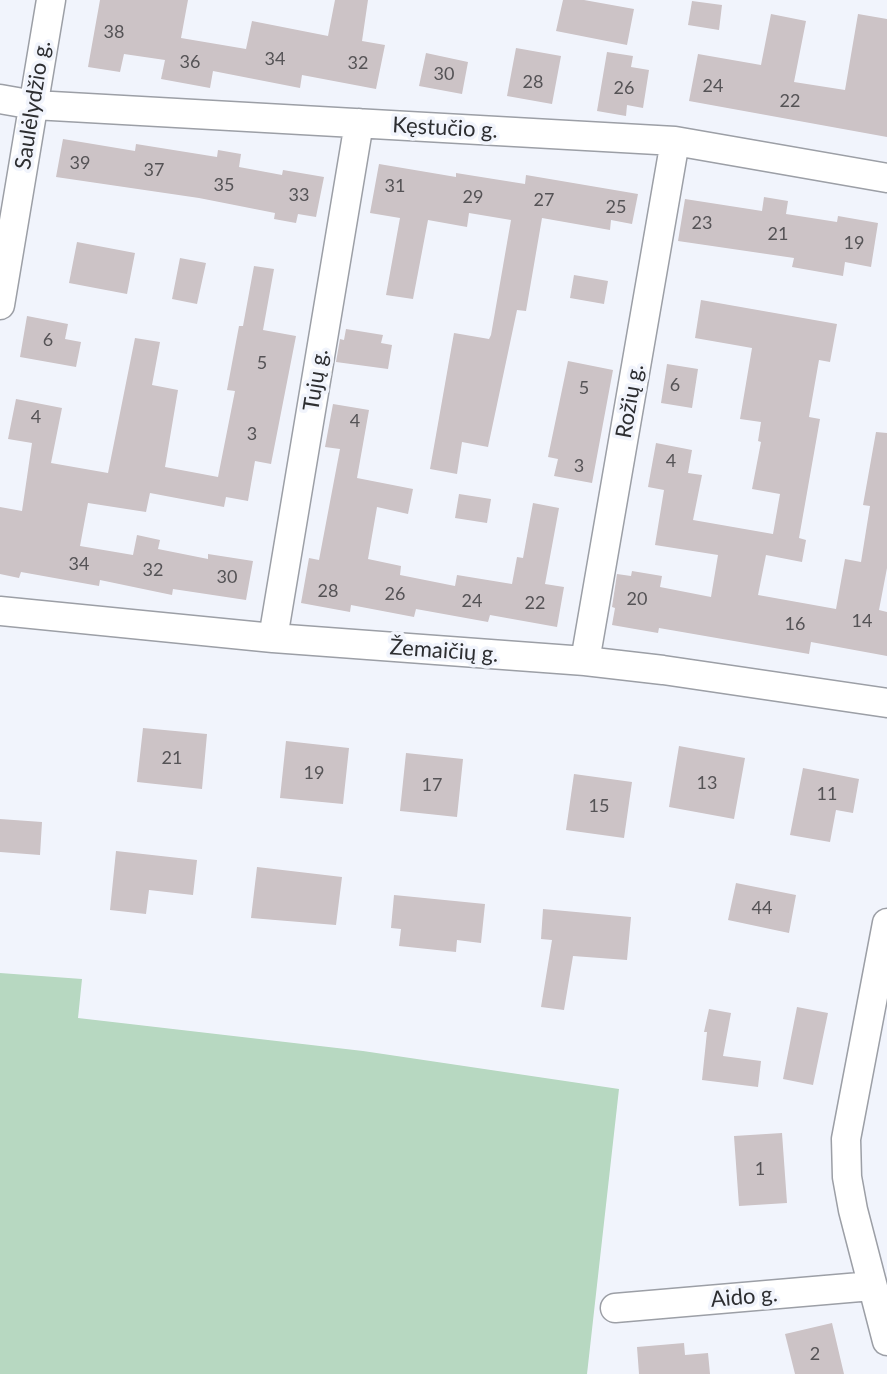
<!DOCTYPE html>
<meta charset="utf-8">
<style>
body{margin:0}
canvas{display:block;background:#f1f4fc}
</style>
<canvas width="887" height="1374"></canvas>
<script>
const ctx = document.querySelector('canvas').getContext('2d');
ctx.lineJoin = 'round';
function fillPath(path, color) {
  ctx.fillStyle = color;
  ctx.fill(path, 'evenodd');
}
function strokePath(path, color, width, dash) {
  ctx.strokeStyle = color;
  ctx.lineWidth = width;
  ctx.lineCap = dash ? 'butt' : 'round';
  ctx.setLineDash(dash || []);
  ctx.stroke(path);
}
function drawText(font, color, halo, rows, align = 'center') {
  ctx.font = font + ' Lato,sans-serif';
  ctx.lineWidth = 7;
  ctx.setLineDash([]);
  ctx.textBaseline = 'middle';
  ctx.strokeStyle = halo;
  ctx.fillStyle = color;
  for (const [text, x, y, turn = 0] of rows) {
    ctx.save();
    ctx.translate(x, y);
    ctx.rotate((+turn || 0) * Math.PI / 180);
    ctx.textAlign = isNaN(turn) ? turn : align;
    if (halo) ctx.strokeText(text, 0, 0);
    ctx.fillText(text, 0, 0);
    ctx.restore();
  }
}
const green = new Path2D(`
 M 0,973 L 82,979 L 78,1018 L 363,1051 L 619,1089 L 587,1374 L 0,1374 Z`);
const building = new Path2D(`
 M 100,0 L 188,0 L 181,38 L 246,49 L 252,21 L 328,36 L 335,0 L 368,0 L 362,41 L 385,45 L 376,89 L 302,75 L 300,88 L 213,71 L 210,88 L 161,79 L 165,60 L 124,54 L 120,72 L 88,67 Z
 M 563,0 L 584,0 L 634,9 L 627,45 L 556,31 Z
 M 692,1 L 722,5 L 719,30 L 688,25 Z
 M 771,14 L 806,21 L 794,82 L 845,90 L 858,14 L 887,19 L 887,137 L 689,101 L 698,54 L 761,65 Z
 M 516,48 L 561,56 L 552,104 L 507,96 Z
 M 607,52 L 633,56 L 631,67 L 649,70 L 643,108 L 627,105 L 626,116 L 597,111 Z
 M 426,53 L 468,62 L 462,94 L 419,86 Z
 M 63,139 L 135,151 L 136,144 L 217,157 L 218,150 L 241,154 L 239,167 L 282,175 L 283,170 L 324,177 L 316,217 L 298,214 L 296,223 L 274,219 L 275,213 L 199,198 L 56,177 Z
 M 379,164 L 456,177 L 456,173 L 525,184 L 526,175 L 638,194 L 632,224 L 611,220 L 610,230 L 542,218 L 526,311 L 517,310 L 488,447 L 462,442 L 457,474 L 430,469 L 454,333 L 489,339 L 491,335 L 511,220 L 469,213 L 467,227 L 428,220 L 413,299 L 386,295 L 400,218 L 370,213 Z
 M 764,197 L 788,201 L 786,214 L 837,222 L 838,216 L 878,223 L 871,267 L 845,262 L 843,276 L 792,267 L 794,258 L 678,241 L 685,199 L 762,211 Z
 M 77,242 L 135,253 L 127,294 L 69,283 Z
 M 180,258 L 206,263 L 197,304 L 172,299 Z
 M 254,266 L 274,269 L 263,330 L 296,336 L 271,464 L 255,461 L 248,501 L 226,497 L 224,507 L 150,493 L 146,512 L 88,503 L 80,546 L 133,555 L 137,535 L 160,540 L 158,549 L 208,559 L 208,554 L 253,561 L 246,600 L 173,589 L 172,595 L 100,580 L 99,586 L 21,572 L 19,578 L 0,574 L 0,507 L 22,511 L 32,443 L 8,439 L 16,399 L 62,408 L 51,463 L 108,473 L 135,338 L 160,342 L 152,385 L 178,390 L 165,467 L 218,477 L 235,391 L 227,390 L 239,326 L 243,326 Z
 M 574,275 L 608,281 L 604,304 L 570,298 Z
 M 701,300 L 837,324 L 830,362 L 819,360 L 809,417 L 820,419 L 799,538 L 806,540 L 802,562 L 766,555 L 758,595 L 836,609 L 845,559 L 861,562 L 870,506 L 863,505 L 876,432 L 887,433 L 887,568 L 879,610 L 887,612 L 887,656 L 811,642 L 809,654 L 659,628 L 658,633 L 612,625 L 615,608 L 612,607 L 617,574 L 631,576 L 632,571 L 662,576 L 660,587 L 711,597 L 718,555 L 655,545 L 664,490 L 648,487 L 656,443 L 692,450 L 688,473 L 702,475 L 693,520 L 773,534 L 780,494 L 752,489 L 761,442 L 758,441 L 761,422 L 740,419 L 752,348 L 695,338 Z
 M 27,316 L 68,324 L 65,339 L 81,342 L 76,367 L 20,357 Z
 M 346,329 L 383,335 L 381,343 L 392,345 L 388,369 L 336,362 L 340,339 L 344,340 Z
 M 568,361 L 613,370 L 592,483 L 554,476 L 558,459 L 548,457 Z
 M 667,364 L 698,369 L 692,408 L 661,403 Z
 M 333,404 L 369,410 L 357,478 L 413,489 L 408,514 L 377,507 L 368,559 L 401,566 L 400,575 L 455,586 L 457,575 L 512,584 L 517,557 L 523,558 L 533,503 L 559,508 L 545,584 L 564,587 L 557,627 L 490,615 L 488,622 L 416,609 L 414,617 L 351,605 L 350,612 L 301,603 L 309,558 L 319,560 L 340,449 L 325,447 Z
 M 459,494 L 491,499 L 487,523 L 455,518 Z
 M 143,728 L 207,734 L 202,789 L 137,782 Z
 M 286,741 L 349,748 L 343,804 L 280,798 Z
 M 679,746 L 745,758 L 734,819 L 669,807 Z
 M 406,753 L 463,759 L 457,817 L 400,811 Z
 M 803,768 L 859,779 L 853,813 L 836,810 L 830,842 L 790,835 Z
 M 574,774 L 632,782 L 624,838 L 566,830 Z
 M 0,819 L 42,822 L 40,855 L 0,852 Z
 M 116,851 L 197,860 L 193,895 L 149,890 L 146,914 L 110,910 Z
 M 257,867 L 342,877 L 336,925 L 251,918 Z
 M 736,883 L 796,895 L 789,933 L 728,920 Z
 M 394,895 L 485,904 L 481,943 L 457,940 L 456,952 L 399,946 L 401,929 L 391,928 Z
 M 543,909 L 631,917 L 627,960 L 573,956 L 564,1010 L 541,1007 L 552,940 L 541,939 Z
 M 797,1007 L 828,1013 L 813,1085 L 783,1079 Z
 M 709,1009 L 731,1013 L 723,1056 L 761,1061 L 758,1087 L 702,1080 L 707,1032 L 704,1032 Z
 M 782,1133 L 787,1203 L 739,1206 L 734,1136 Z
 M 832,1323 L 844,1374 L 795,1374 L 785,1334 Z
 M 684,1343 L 685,1355 L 708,1353 L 710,1374 L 639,1374 L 637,1347 Z`);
const minor = new Path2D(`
 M 0,99 L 34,105 L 675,141 L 887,178
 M 0,305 L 51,0
 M 0,611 L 273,638 L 585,661 L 663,670 L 887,703
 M 273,638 L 359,123
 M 585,661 L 675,141
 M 887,923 L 846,1139 L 847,1177 L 853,1210 L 887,1341
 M 615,1308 L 872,1286`);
const numberNames = [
 ["38",114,32],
 ["34",275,59],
 ["36",190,62],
 ["32",358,63],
 ["30",444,74],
 ["28",533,82],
 ["24",713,86],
 ["26",624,88],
 ["22",790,101],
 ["39",80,163],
 ["37",154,170],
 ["35",224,185],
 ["31",395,186],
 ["33",299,195],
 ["29",473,197],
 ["27",544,200],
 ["25",616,207],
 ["23",702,223],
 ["21",778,234],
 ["19",854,243],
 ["6",48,340],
 ["5",262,363],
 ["6",675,385],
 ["5",584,388],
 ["4",36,417],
 ["4",355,421],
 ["3",252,434],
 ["4",671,461],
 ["3",579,466],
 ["34",79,564],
 ["32",153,570],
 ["30",227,577],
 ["28",328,591],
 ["26",395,594],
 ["20",637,599],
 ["24",472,601],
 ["22",535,603],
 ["14",862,621],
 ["16",795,624],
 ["21",172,758],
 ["19",314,773],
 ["13",707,783],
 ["17",432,785],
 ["11",827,794],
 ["15",599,806],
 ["44",762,908],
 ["1",760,1169],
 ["2",815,1354]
];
const streetNames = [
 ["Saulėlydžio g.",33,105,-81],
 ["Kęstučio g.",445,128,3],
 ["Tujų g.",316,380,-81],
 ["Rožių g.",630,401,-80],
 ["Žemaičių g.",444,651,4],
 ["Aido g.",744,1297,-5]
];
fillPath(green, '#b7d8c1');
fillPath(building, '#ccc3c6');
strokePath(minor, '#9c9fa6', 31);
strokePath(minor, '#fff', 28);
drawText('18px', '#555356', null, numberNames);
drawText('22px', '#2d2e31', '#f1f4fc', streetNames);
</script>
